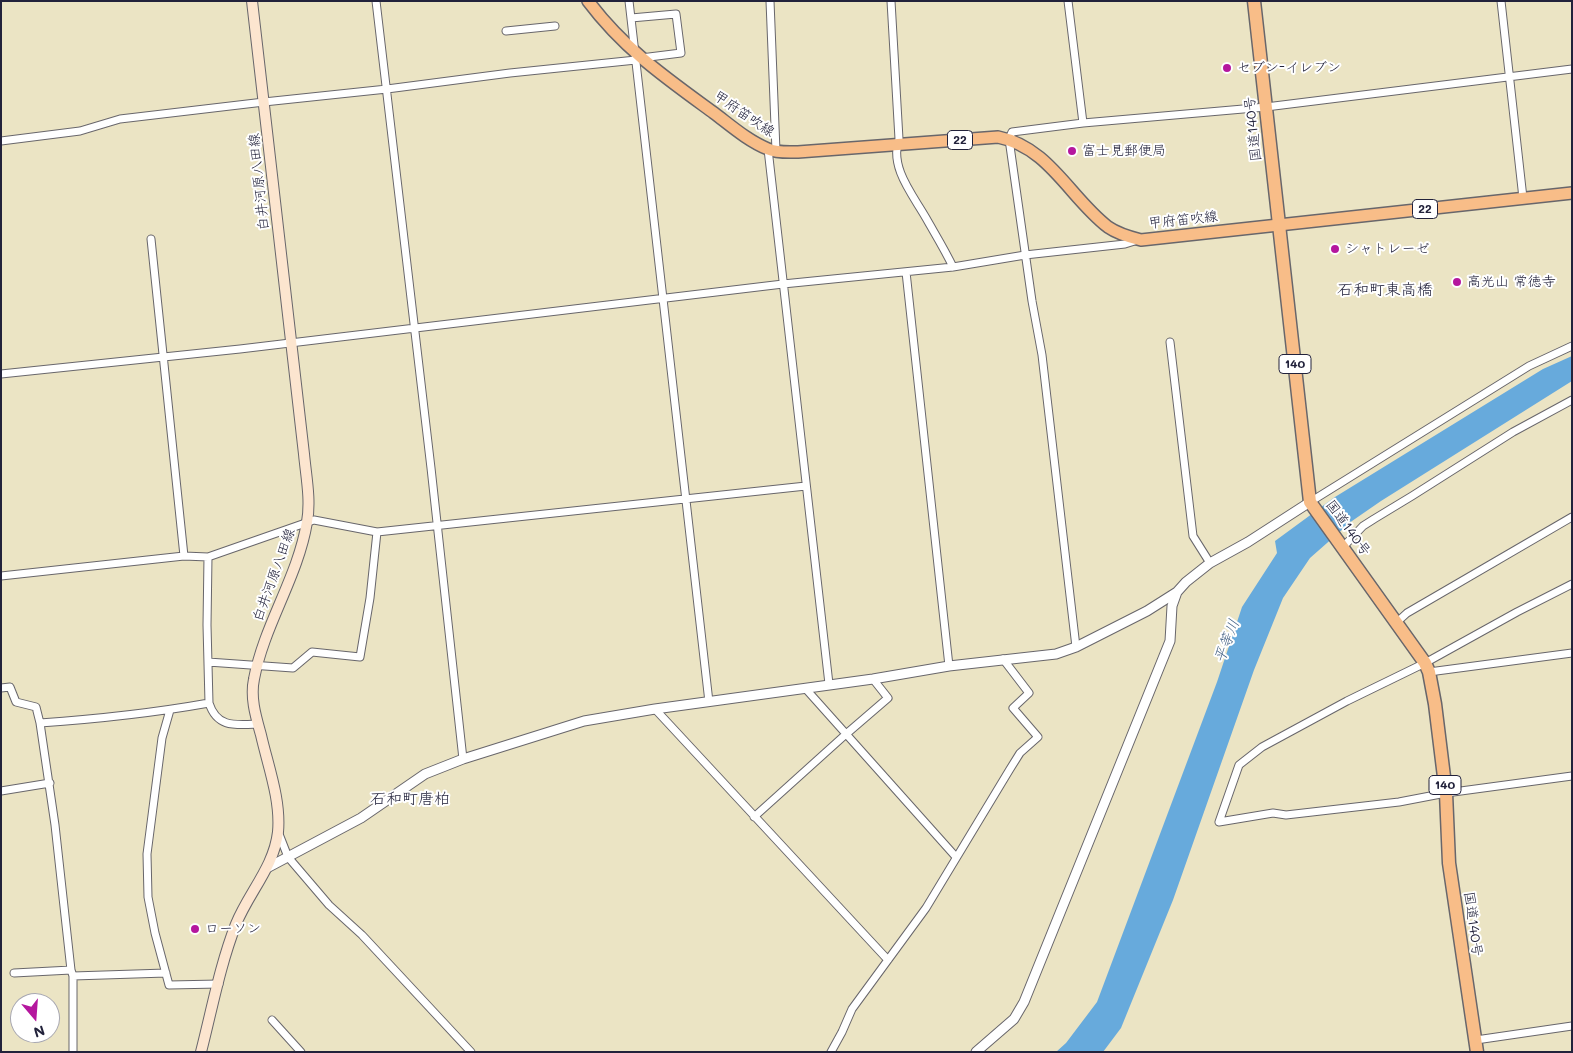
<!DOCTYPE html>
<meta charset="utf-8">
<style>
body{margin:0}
#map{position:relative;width:1573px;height:1053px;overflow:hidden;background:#ebe4c4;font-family:Mali,sans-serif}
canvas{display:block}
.frame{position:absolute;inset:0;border:2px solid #22223b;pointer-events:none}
.north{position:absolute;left:10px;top:993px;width:50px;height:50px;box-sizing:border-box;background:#fff;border:1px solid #a7a7b1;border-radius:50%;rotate:162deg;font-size:14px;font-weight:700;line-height:20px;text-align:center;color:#22223b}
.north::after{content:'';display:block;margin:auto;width:18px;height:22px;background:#b5179e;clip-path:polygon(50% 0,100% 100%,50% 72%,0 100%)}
</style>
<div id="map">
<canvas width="1573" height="1053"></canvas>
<div class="frame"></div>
<div class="north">N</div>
</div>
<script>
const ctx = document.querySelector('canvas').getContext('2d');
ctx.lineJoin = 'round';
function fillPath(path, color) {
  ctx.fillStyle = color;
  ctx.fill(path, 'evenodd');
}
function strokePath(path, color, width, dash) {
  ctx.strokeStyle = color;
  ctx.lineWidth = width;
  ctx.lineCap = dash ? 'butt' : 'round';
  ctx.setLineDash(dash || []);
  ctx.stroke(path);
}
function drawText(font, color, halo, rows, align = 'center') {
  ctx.font = font + ' Mali,"Klee One",sans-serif';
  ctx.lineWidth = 4;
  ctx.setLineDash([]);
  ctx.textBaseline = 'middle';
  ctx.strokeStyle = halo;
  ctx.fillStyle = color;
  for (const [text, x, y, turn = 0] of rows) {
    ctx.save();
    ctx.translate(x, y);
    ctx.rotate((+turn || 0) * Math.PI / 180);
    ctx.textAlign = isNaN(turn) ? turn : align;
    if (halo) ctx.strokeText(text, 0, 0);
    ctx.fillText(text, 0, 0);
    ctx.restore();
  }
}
const water = new Path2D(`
 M 1572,356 L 1572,381 L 1381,501 L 1352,521 L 1310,558 L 1283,598 L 1254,670 L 1173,900 L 1121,1028 L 1103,1052 L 1056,1052 L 1066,1043 L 1097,1002 L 1217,682 L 1242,607 L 1277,553 L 1275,541 L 1335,497 L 1543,369 Z`);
const minor = new Path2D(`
 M 376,1 L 431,468 L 463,759
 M 629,1 L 709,702
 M 770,1 L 776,151
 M 891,1 L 899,139 C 889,167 913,195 926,218 C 935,234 945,250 953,267
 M 1068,1 L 1083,123
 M 1501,1 L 1523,198
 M 631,18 L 676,14 L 681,53 L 641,58
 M 506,31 L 555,26
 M 1,141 L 80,131 L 120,119 L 264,102 L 387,89 L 510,73 L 636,60
 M 768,149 L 829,684
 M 151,239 L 184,556
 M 906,272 L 949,666
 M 1170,342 L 1193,536 L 1210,563
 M 1,374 L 240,349 L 783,284 L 953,267 L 1025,255 L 1125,244 L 1138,240
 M 1310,502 L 1529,366 L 1572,346
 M 1343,547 L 1363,526 L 1374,519 L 1412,496 L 1513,432 L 1572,400
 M 208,557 L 207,625 L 209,703 C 217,728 235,725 258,724
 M 1,576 L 184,556 L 208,557 L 314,520 L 377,532 L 806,486
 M 1572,584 L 1517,612 L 1425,663 L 1347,701 L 1262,747 L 1239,765 L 1219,822 L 1273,813 L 1286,815 L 1399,802 L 1446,793 L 1572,776
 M 1396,623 L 1407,613 L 1572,517
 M 1076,647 L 1042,355 L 1032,301 L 1009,139 L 1012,132 L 1083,123 L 1266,107 L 1572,69
 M 208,662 L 293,668 L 312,652 L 360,657 L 370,598 L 377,532
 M 1429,672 L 1572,653
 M 1,688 L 10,687 L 16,702 L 36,707 L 40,723 L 55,825 L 71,970 L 73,976 L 73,1052
 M 805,688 L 956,857
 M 655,709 L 888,960
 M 170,710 L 162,738 L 147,854 L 148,897 L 155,933 L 169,985 L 219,984
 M 40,723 C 97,719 153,713 209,703
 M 1,791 L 50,783
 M 754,817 L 845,735 L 888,698 L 873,679
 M 279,834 L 288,857 L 329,905 L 362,935 L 471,1052
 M 14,973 L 71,970
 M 73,976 L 166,973
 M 272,1020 L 301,1052
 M 1476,1040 L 1572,1026
 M 831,1052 L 842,1032 L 852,1009 L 926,908 L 1010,769 L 1020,753 L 1038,737 L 1013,708 L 1029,693 L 1003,659`);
const tertiary = new Path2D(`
 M 267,868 L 361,818 L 425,774 L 463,759 L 584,721 L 655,709 L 873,679 L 949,666 L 1056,654 L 1076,647 L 1147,611 L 1177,592 L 1186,582 L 1210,563 L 1248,542 L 1310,502
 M 976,1052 L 1014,1019 L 1024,1002 L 1170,641 L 1172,606 L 1177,592`);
const secondary = new Path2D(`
 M 201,1052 C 212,1009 220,965 236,924 C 249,892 274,867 278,832 C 281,800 268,766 261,735 C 256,717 250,698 254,679 C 264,625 298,577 307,522 C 311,500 306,476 304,454 L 252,1`);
const primary = new Path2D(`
 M 588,1 C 624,49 666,78 714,113 C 730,125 748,141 768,149 C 777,153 788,152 798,152 L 998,137 C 1049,147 1070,198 1108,227 C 1118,234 1129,237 1141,240 L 1572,193`);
const trunk = new Path2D(`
 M 1254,1 L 1310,502 L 1425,663 L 1429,672 L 1435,704 L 1446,793 L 1449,863 L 1477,1052`);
const markers = [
 [1227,68,5,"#b5179e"],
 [1072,151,5,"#b5179e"],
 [1335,249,5,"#b5179e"],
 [1457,282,5,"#b5179e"],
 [195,929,5,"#b5179e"]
];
const shields = [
 [960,140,25],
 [1425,209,25],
 [1295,364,32],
 [1445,785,32]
];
const shieldNames = [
 ["22",960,140],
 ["22",1425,209],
 ["140",1295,364],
 ["140",1445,785]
];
const poiNames = [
 ["セブン-イレブン",1237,68],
 ["富士見郵便局",1082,151],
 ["シャトレーゼ",1345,249],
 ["高光山 常徳寺",1467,282],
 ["ローソン",205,929]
];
const streetNames = [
 ["甲府笛吹線",744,114,34],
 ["国道140号",1253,129,-96],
 ["白井河原八田線",259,182,-96],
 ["甲府笛吹線",1183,220,-6],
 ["国道140号",1348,528,54],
 ["白井河原八田線",274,575,-70],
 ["国道140号",1473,924,82]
];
const waterNames = [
 ["平等川",1227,641,-69]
];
const quarterNames = [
 ["石和町東高橋",1385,290],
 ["石和町唐柏",410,799]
];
fillPath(water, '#67aadc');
strokePath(minor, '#68666b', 9);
strokePath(tertiary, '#68666b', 11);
strokePath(secondary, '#68666b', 12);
strokePath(primary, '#68666b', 14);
strokePath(trunk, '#68666b', 15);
strokePath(minor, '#fff', 7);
strokePath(tertiary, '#fff', 9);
strokePath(secondary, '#fce5cf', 10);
strokePath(primary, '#f8bd88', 11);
strokePath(trunk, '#f8bd88', 12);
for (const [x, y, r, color] of markers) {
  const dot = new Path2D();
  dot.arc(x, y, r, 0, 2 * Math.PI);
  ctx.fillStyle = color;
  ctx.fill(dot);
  strokePath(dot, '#fff', 2);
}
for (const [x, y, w] of shields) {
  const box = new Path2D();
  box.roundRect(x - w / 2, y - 9.5, w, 19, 4);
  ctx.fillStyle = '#fff';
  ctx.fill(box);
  strokePath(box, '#22223b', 1);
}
drawText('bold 12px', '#22223b', null, shieldNames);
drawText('14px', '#22223b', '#fff', poiNames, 'left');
drawText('14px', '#22223b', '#fff', streetNames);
drawText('italic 15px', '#415f83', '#fff', waterNames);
drawText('16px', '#22223b', '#fff', quarterNames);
</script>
